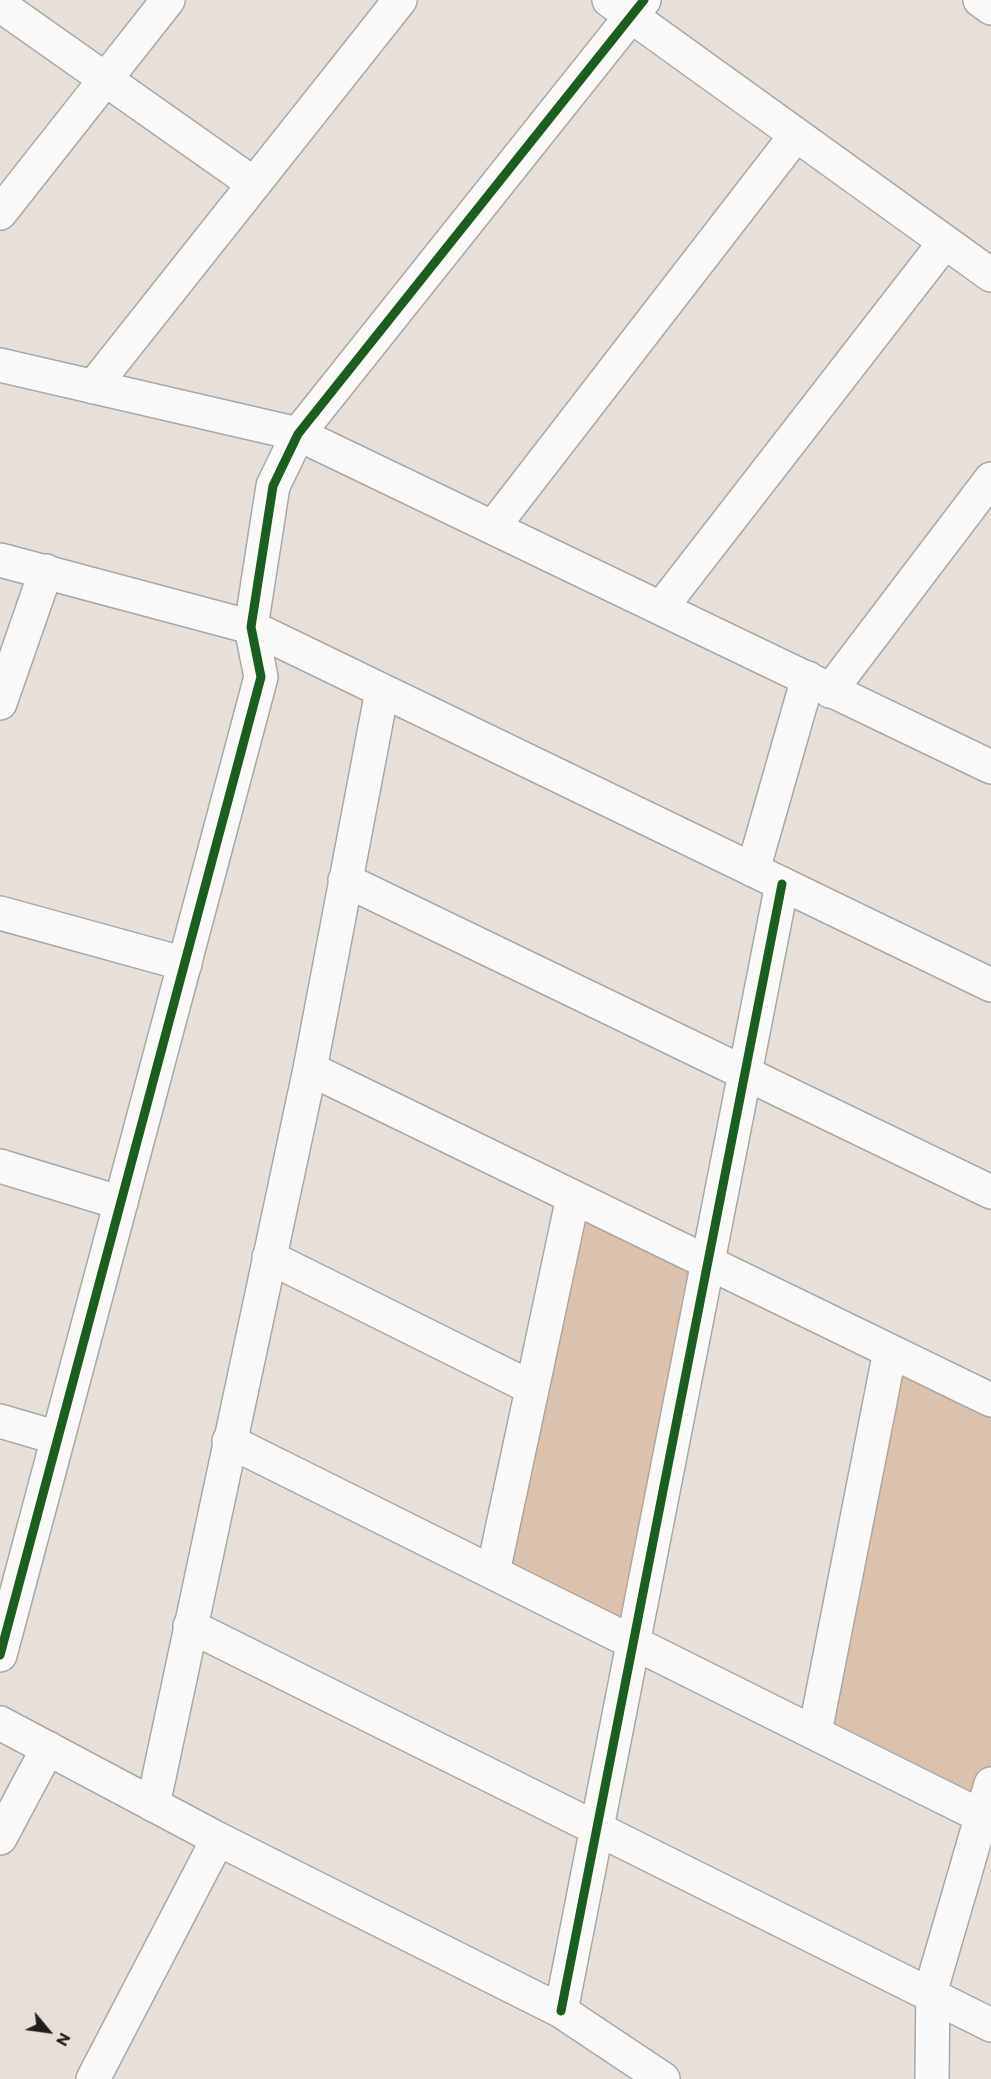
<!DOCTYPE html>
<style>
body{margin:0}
#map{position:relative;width:991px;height:2079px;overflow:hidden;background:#e7e0da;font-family:Commissioner,sans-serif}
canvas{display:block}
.north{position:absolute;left:18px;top:2001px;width:60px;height:60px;-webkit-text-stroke:4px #ecdfd5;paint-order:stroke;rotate:119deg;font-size:16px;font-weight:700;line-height:24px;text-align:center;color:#221d1a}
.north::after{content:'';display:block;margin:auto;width:21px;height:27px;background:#221d1a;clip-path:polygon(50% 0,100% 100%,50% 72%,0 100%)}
</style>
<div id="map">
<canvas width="991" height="2079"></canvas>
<div class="north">N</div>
</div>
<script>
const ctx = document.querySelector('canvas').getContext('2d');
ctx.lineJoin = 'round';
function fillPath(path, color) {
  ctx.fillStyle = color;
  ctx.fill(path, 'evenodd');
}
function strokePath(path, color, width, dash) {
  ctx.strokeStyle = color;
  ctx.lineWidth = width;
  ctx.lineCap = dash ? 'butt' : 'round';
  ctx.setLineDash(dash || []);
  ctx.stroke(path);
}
const green = new Path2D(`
 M 573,1197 L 708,1263 L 634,1642 L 493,1572 Z
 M 890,1351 L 991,1400 L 991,1784 L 982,1816 L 815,1732 Z`);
const street = new Path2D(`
 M 609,0 L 991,275
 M 980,0 L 991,8
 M 0,5 L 254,184
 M 0,213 L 168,0
 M 0,365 L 298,434 L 991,767
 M 93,387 L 400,0
 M 493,527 L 796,135
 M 661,608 L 945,242
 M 830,691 L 991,479
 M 0,703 L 46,571
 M 753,870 L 808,678
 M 345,880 L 991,1192
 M 0,913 L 185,964
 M 310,1069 L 991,1400
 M 0,1166 L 121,1203
 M 269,1257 L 532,1388
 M 0,1421 L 58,1438
 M 229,1441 L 991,1821
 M 493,1572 L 573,1197
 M 190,1626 L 991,2025
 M 0,1655 L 261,677 L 251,627
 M 0,1723 L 218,1839 L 561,2011 L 663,2079
 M 815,1732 L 890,1351
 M 153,1805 L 310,1069 L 382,691
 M 0,1838 L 48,1748
 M 561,2011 L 782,884
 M 93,2079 L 218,1839
 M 932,2079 L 933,1983 L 991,1784`);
const secondary = new Path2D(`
 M 0,560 L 251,627 L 991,985
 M 251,627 L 273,486 L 298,434 L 644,0`);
const cycleway = new Path2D(`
 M 0,1655 L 261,677 L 251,627 L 273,486 L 298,434 L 644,0
 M 561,2011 L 782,884`);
fillPath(green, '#ddc2ad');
strokePath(street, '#ada7a3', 36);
strokePath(secondary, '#ada7a3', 36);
strokePath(street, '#fbfaf9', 33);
strokePath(secondary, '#fbfaf9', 33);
strokePath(cycleway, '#1b5e20', 9);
</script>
